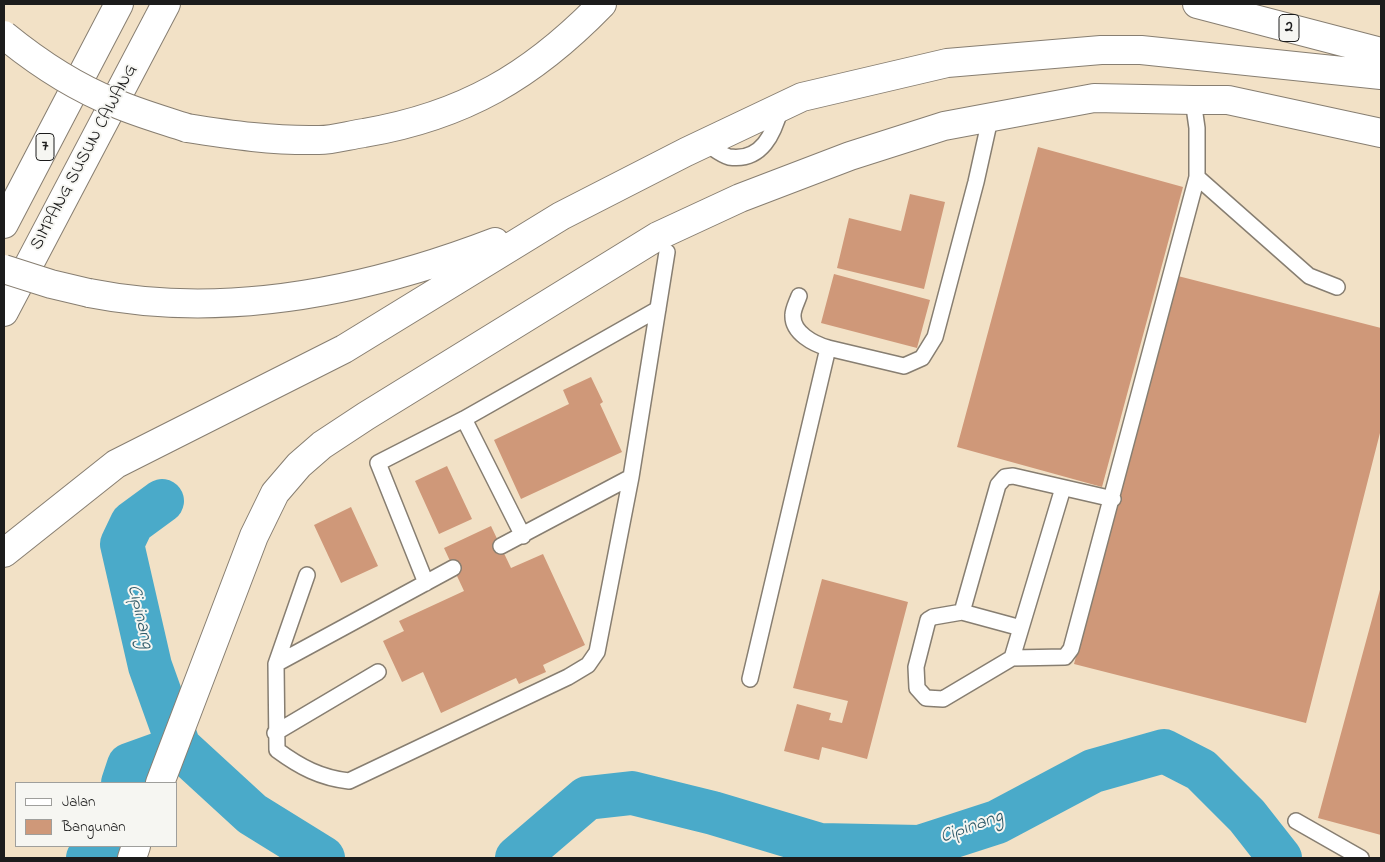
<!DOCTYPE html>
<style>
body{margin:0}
#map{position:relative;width:1385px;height:862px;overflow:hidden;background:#f2e1c6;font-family:"Indie Flower",sans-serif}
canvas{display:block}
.frame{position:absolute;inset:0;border:5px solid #1c1c1c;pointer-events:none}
.legend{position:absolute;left:15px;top:782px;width:162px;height:65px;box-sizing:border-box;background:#f6f6f2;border:1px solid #9f9f9c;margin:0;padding:6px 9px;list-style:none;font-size:15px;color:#1c1c1c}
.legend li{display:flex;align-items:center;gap:10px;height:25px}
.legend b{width:25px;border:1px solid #9f9f9c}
</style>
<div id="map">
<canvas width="1385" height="862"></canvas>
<div class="frame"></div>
<ul class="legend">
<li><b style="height:6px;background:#fff"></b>Jalan</li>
<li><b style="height:14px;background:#cf9879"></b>Bangunan</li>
</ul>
</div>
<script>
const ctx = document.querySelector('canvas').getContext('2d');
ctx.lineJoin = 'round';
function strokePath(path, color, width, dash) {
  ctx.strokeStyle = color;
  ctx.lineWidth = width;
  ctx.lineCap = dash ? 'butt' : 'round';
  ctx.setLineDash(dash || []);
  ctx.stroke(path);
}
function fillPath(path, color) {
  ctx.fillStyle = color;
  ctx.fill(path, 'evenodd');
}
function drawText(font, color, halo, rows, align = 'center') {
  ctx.font = font + ' "Indie Flower",sans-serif';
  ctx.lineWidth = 4;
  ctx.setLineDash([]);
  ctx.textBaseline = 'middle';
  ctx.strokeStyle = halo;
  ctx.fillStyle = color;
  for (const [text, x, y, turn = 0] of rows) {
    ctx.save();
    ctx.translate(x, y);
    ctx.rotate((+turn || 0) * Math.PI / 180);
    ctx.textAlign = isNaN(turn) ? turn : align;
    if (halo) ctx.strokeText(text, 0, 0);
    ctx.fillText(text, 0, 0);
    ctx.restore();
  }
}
const river = new Path2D(`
 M 162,501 L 132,523 L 122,544 L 150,666 L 179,747 L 252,814 L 323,858
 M 123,783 L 129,765 L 179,747
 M 88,858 L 98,846
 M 517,858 L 587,798 L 632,793 L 713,813 L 820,845 L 920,847 L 997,822 L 1093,771 L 1164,751 L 1201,770 L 1247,816 L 1280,858`);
const building = new Path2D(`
 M 1038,147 L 1183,187 L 1102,487 L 957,447 Z
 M 910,194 L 945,202 L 924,289 L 837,268 L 849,218 L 901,231 Z
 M 834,274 L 930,300 L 917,348 L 821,323 Z
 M 1174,275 L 1381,328 L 1381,429 L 1306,723 L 1074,664 Z
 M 591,377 L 603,402 L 600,404 L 622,452 L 521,499 L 494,440 L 569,404 L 563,390 Z
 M 447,466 L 472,519 L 439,534 L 415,481 Z
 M 351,507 L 378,566 L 341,583 L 314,525 Z
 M 491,526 L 511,568 L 543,554 L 585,645 L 543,665 L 546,672 L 519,684 L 516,678 L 441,713 L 423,672 L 402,682 L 383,641 L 404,631 L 399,621 L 464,591 L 444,548 Z
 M 822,579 L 908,602 L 867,759 L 822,747 L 819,760 L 784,751 L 797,704 L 831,713 L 829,720 L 842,723 L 848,701 L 793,688 Z
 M 1381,586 L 1381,835 L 1318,818 Z`);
const service = new Path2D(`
 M 705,143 C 712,147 721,155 729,157 C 762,162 774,133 781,107
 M 1197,177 L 1309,276 L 1337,287
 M 799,296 C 797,302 793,309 793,315 C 792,333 814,344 828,348
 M 464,419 L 523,536
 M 1113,499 L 1013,476 L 1005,477 L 998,485 L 962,612 L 933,617 L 928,620 L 916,667 L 917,688 L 926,698 L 943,699 L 1012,658 L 1065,657 L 1071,649 L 1197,177 L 1197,128 L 1193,100
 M 501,546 L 631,477
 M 307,575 L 276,664 L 277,750 C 300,767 321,778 349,781 L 568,677 L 588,665 L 597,652 L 631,477 L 667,252
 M 426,583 L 378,463 L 464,419 L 658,309
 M 962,612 L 1021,628
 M 1012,658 L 1063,488
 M 276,664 L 453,568
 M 750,679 L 828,348 L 904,366 L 922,358 L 935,337 L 976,182 L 990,119
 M 275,733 L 378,672
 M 1296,821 L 1361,858`);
const tertiary = new Path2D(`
 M 160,783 L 254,536 L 275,493 L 299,465 L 322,445 L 366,416 L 658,236 L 740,198 L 850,156 L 944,126 L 1094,98 L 1193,100 L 1228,100 L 1381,133
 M 132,858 L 136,846`);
const motorway = new Path2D(`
 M 1197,4 L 1381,52
 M 187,128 C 231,135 274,141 319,140 C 334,140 349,135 364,133 C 464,116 532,76 602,4
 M 4,224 L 119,4
 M 89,293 C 225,320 367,291 495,242
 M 4,312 L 166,4
 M 4,553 L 116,464 L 344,349 L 561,216 L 686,152 L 802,97 L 947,63 L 1101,50 L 1141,50 L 1381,75`);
const motorwayBridge = new Path2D(`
 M 4,35 C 37,62 75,87 115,103 C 138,113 163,120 187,128
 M 4,269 L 51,284 L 89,293`);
const shields = [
 [1289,28,20],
 [45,147,18]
];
const shieldNames = [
 ["2",1289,28],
 ["7",45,147]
];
const streetNames = [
 ["SIMPANG SUSUN CAWANG",85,158,-62]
];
const waterNames = [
 ["Cipinang",139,617,77],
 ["Cipinang",972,828,-20]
];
strokePath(river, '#4aaac9', 44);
fillPath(building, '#cf9879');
strokePath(service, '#877e71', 18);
strokePath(tertiary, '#877e71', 30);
strokePath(motorway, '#877e71', 30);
strokePath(service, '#fff', 15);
strokePath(tertiary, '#fff', 28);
strokePath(motorway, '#fff', 28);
strokePath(motorwayBridge, '#877e71', 30, []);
strokePath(motorwayBridge, '#fff', 28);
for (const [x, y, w] of shields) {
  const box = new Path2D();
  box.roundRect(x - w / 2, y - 13.5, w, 27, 4);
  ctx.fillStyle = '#f6f6f2';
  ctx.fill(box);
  strokePath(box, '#1c1c1c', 1);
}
drawText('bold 16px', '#1c1c1c', null, shieldNames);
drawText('18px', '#1c1c1c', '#f6f6f2', streetNames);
drawText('italic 19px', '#315c6a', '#f6f6f2', waterNames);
</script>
